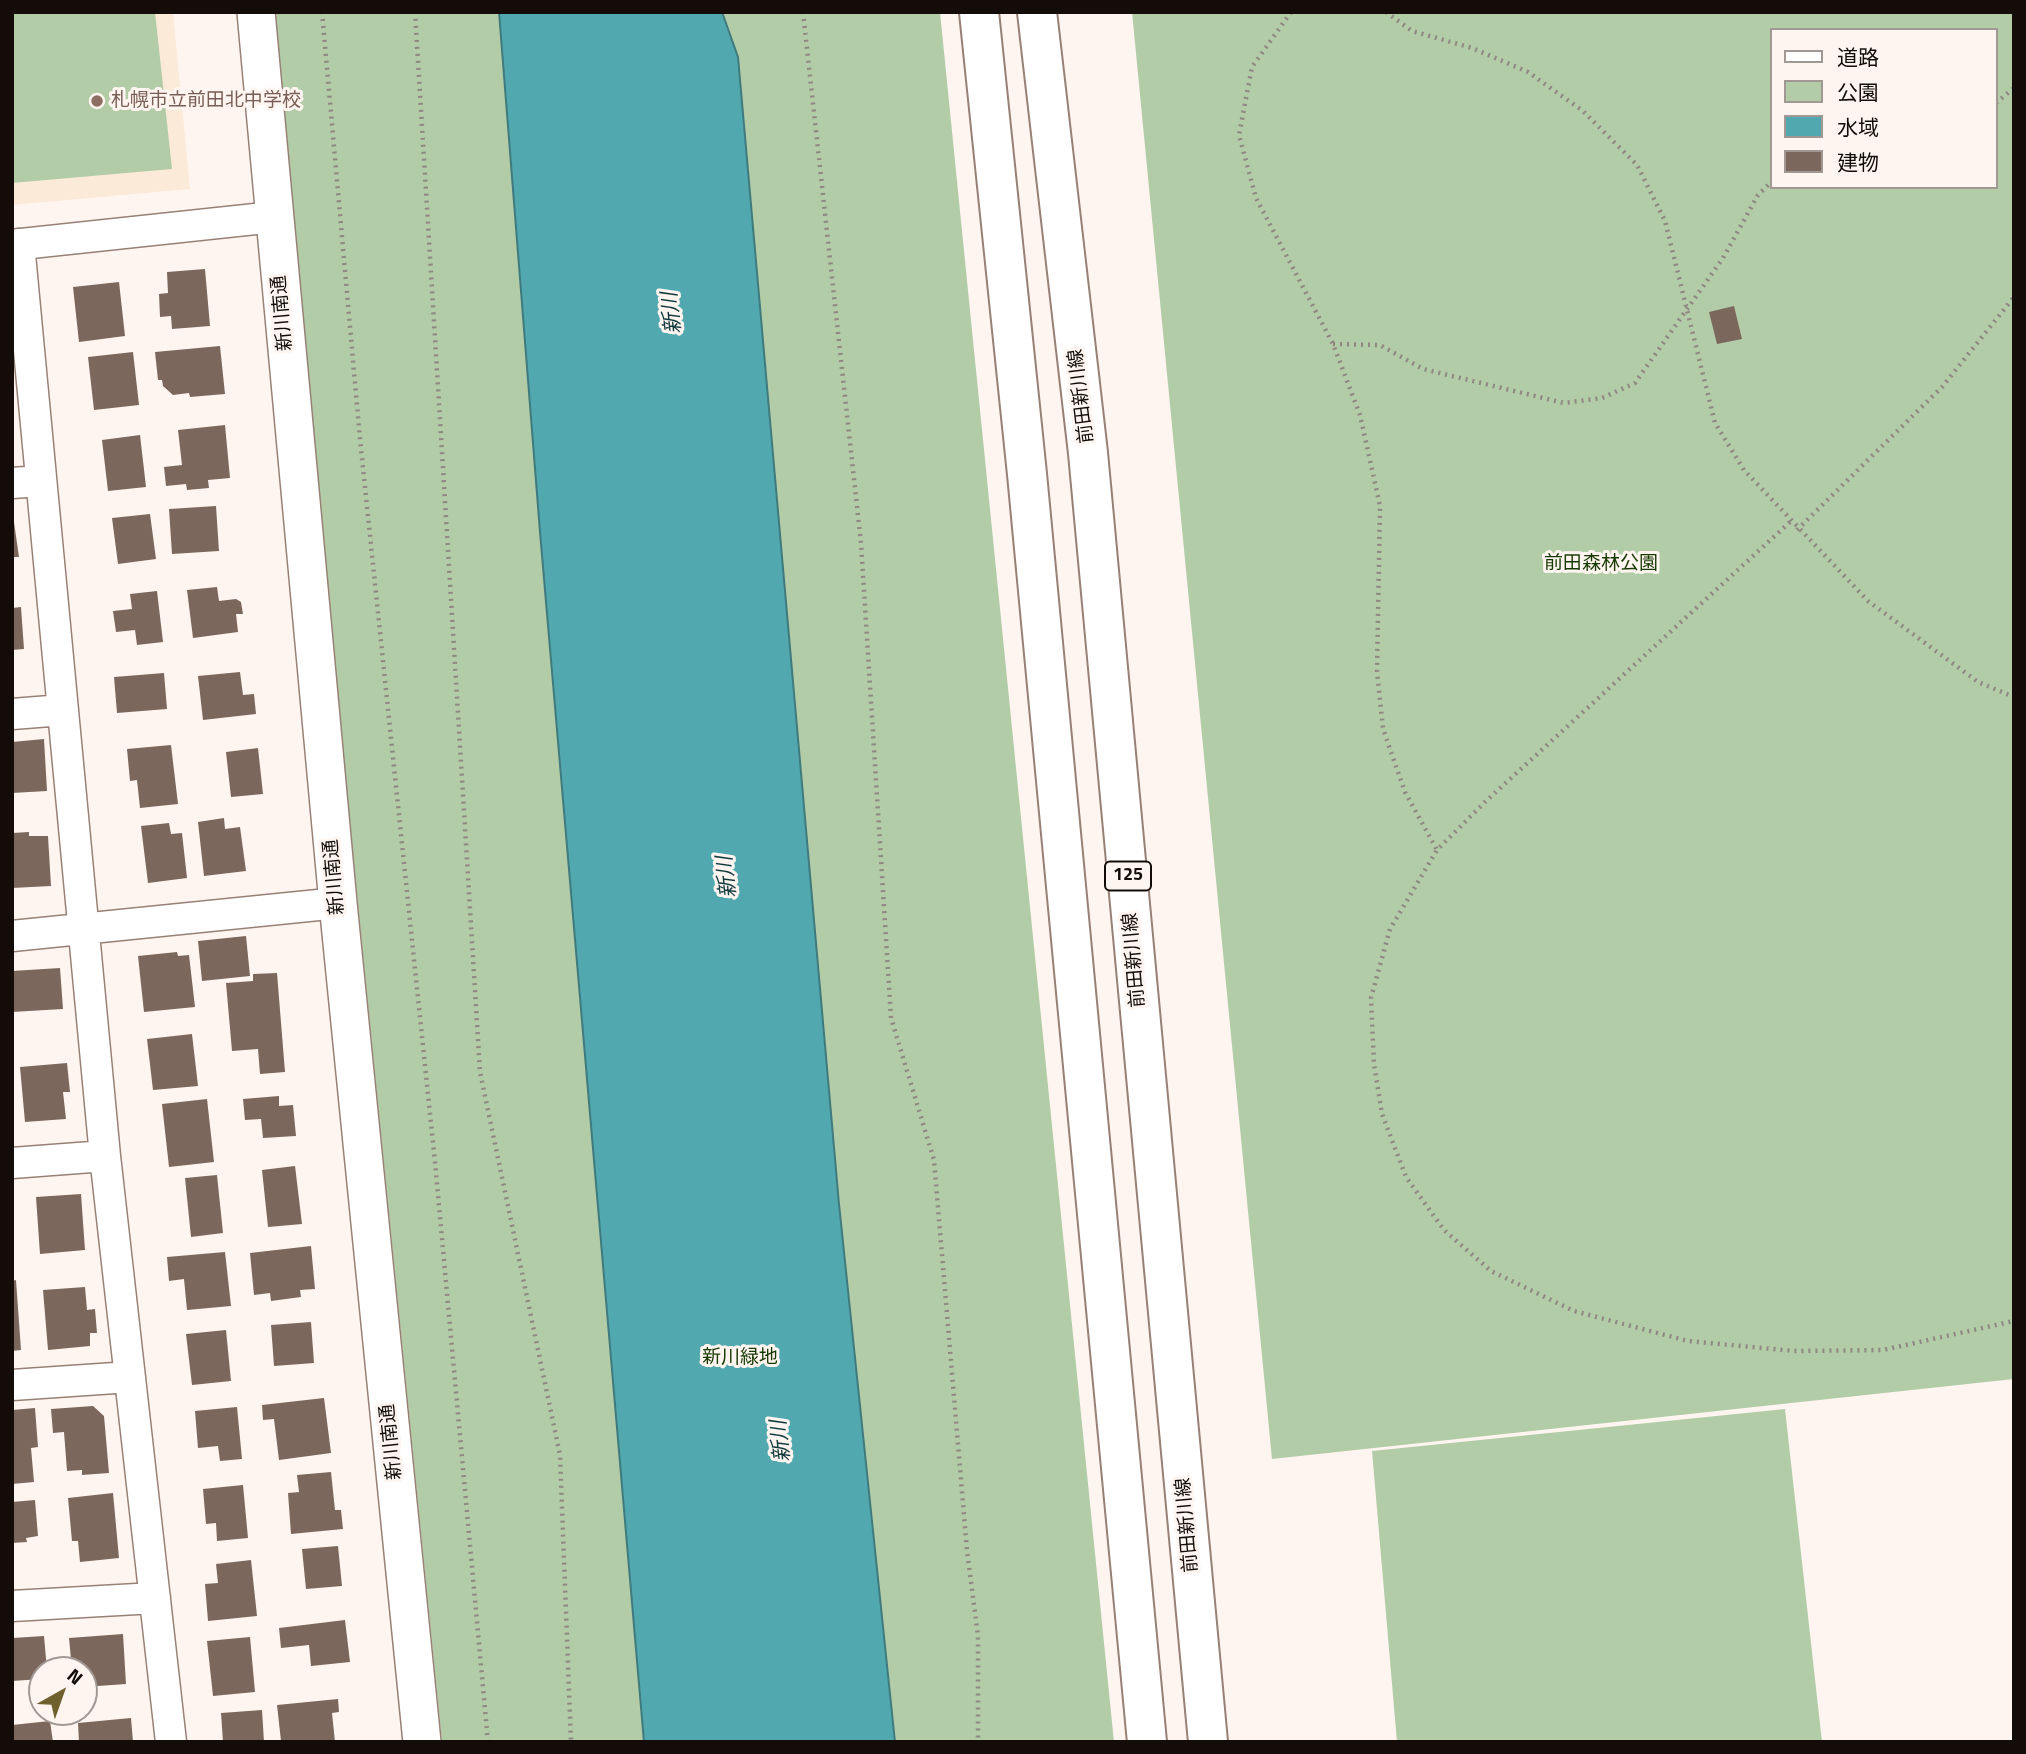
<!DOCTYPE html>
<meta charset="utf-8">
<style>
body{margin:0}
#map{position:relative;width:2026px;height:1754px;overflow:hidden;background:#fff5f0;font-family:"Titillium Web","Noto Sans JP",sans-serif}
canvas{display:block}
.frame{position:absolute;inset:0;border:14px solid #140c08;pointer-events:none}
.legend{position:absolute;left:1770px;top:28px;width:228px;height:161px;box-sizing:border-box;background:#fff5f0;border:2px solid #a19893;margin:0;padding:9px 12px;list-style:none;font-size:21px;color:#140c08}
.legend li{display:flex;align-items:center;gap:14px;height:35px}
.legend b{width:35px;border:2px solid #a19893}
.north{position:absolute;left:28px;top:1656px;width:70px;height:70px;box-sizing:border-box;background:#fff5f0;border:2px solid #a19893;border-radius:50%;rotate:40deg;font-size:19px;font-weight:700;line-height:28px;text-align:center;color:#140c08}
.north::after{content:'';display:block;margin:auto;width:24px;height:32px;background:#6f602d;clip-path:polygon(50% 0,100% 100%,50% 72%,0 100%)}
</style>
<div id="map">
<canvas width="2026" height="1754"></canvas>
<div class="frame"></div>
<ul class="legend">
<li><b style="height:9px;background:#fff"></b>道路</li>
<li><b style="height:19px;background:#b2cca8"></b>公園</li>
<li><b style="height:19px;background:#51a9af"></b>水域</li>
<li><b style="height:19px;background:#7c675c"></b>建物</li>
</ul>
<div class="north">N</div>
</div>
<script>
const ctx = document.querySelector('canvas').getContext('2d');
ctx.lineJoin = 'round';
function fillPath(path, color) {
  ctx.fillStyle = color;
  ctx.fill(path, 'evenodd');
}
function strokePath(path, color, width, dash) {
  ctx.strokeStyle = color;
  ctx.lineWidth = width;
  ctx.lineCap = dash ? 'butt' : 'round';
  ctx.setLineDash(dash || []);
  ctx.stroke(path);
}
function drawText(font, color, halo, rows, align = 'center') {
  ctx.font = font + ' "Titillium Web","Noto Sans JP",sans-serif';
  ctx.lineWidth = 6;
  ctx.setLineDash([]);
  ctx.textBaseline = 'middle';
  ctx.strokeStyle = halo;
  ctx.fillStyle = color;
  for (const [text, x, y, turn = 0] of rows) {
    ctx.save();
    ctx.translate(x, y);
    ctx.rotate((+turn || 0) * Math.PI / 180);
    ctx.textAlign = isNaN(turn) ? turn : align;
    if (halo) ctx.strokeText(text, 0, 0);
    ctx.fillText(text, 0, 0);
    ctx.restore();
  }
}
const education = new Path2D(`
 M 12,12 L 173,12 L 190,189 L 12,205 Z`);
const green = new Path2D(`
 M 12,12 L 155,12 L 172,169 L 12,183 Z
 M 274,12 L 940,12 L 1114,1742 L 442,1742 L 331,636 Z
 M 1132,12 L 2014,12 L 2014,1379 L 1272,1459 ZM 1772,30 L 1996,30 L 1996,187 L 1772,187 Z
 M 1785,1409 L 1822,1742 L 1397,1742 L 1372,1451 Z`);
const water = new Path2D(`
 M 499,12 L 722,12 L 738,57 L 839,1204 L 895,1742 L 644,1742 L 540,532 Z`);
const building = new Path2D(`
 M 205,269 L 210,326 L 172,329 L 171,316 L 160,317 L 159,294 L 168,293 L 167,272 Z
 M 119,282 L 125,336 L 79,342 L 73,287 Z
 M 1734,306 L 1742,339 L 1717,344 L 1709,312 Z
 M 220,346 L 225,394 L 190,397 L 189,393 L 173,395 L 163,386 L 162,380 L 158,380 L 155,352 Z
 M 133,352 L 139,405 L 94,410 L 88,357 Z
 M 225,425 L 230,478 L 208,480 L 209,488 L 187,490 L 186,484 L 166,486 L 164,467 L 182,465 L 178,430 Z
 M 140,435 L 146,487 L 108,491 L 102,440 Z
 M 216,506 L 219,551 L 172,554 L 169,509 Z
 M 12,508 L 19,557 L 12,557 Z
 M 150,514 L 156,559 L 118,564 L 112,518 Z
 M 217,587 L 219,601 L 236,599 L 241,602 L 243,614 L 236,614 L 238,632 L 193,638 L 187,590 Z
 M 157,591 L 163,642 L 137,645 L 135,630 L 116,632 L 113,611 L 132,609 L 130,594 Z
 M 21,607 L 24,649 L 12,650 L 12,608 Z
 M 240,672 L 243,695 L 254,694 L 256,714 L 203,720 L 198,676 Z
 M 164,673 L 167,709 L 117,713 L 114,677 Z
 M 44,739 L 47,791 L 12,793 L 12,742 Z
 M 171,745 L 178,804 L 140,808 L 137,780 L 130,781 L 127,749 Z
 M 258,748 L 263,794 L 231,797 L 226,752 Z
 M 224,818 L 225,829 L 240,827 L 246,871 L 204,876 L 198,822 Z
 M 169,823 L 171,834 L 182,833 L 187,878 L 148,883 L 141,826 Z
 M 29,832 L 29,836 L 48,836 L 51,886 L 12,888 L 12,833 Z
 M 246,936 L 250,976 L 202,981 L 198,941 Z
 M 177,952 L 178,956 L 189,955 L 195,1007 L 144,1012 L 138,956 Z
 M 60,968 L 63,1009 L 12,1012 L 12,971 Z
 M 277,973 L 285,1072 L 260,1074 L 258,1049 L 232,1051 L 226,983 L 253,981 L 253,974 Z
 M 192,1034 L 198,1086 L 153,1090 L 147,1039 Z
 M 67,1063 L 70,1092 L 63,1092 L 66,1119 L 25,1122 L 20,1067 Z
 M 279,1096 L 279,1106 L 293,1105 L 296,1136 L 263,1138 L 261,1119 L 245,1120 L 243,1099 Z
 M 207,1099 L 214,1162 L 169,1167 L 162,1104 Z
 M 295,1166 L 302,1224 L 268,1227 L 262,1170 Z
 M 217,1175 L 223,1233 L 191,1237 L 185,1178 Z
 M 81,1194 L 85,1250 L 40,1254 L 36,1197 Z
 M 311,1246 L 315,1289 L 300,1290 L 301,1297 L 271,1301 L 270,1293 L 254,1295 L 250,1253 Z
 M 225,1252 L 231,1306 L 187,1310 L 184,1279 L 169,1281 L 167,1257 Z
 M 16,1280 L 21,1350 L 12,1351 L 12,1281 Z
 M 85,1287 L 87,1310 L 95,1309 L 97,1333 L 90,1333 L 90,1346 L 48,1350 L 43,1290 Z
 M 311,1322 L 314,1363 L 274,1366 L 271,1325 Z
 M 226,1330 L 231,1381 L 192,1385 L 186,1334 Z
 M 324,1398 L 331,1453 L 279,1460 L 274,1419 L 263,1420 L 262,1405 Z
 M 93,1406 L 104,1416 L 109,1473 L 82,1475 L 82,1470 L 67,1471 L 64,1432 L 53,1433 L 51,1409 Z
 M 237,1407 L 242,1459 L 220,1461 L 218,1446 L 198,1448 L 195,1411 Z
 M 35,1408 L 38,1447 L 31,1448 L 34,1482 L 12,1484 L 12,1410 Z
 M 331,1472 L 335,1510 L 341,1510 L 343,1529 L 291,1534 L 288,1493 L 299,1492 L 297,1475 Z
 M 243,1485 L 248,1538 L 217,1541 L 216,1523 L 206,1524 L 203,1489 Z
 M 113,1493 L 119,1558 L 80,1562 L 78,1541 L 72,1541 L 68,1498 Z
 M 35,1500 L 38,1536 L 26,1538 L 27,1542 L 12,1543 L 12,1502 Z
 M 338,1546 L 342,1586 L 306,1589 L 302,1549 Z
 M 251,1560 L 257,1616 L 208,1621 L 205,1584 L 218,1583 L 216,1564 Z
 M 345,1620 L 350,1662 L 311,1666 L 309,1645 L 281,1648 L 279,1628 Z
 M 123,1634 L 126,1684 L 84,1687 L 84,1670 L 72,1670 L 69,1638 Z
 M 44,1636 L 47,1670 L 42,1670 L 42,1679 L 12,1681 L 12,1638 Z
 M 250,1637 L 255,1692 L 213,1696 L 207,1641 Z
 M 338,1699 L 339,1712 L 332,1713 L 335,1742 L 281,1741 L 277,1705 Z
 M 262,1710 L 264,1742 L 223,1742 L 221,1713 Z
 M 131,1718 L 133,1742 L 79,1742 L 78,1723 Z
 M 50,1721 L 53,1742 L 12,1742 L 12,1725 Z`);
const path = new Path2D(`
 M 322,12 L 360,439 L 435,1162 L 488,1742
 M 415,12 L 480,1072 L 560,1455 L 571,1742
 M 803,12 L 861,543 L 891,1018 L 934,1160 L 967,1551 L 978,1636 L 978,1742
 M 1291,12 L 1252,67 L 1239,135 L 1256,198 L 1333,344 L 1360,415 L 1380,506 L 1377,671 L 1383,729 L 1405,792 L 1437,850
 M 1386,12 L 1412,31 L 1472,48 L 1528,72 L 1583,111 L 1637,165 L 1665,221 L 1715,423 L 1744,470 L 1868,601 L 1978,682 L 2014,697
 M 1996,103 L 2014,88
 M 1333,344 L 1380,345 L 1423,369 L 1564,403 L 1602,398 L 1635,383 L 1723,258 L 1758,195 L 1772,181
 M 1790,522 L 1485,802 L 1437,850 L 1390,929 L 1371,998 L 1374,1064 L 1382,1114 L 1406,1177 L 1444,1230 L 1491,1271 L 1574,1311 L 1688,1341 L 1794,1351 L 1883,1350 L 2014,1321
 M 1797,530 L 1942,387 L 2014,297`);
const minor = new Path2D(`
 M 19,244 L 105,1156 L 171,1742
 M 12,245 L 274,217
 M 12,483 L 41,481
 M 12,714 L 63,710
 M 12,936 L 338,903
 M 12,1163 L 105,1156
 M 12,1385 L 130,1377
 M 12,1606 L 155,1598`);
const tertiary = new Path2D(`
 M 256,12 L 338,903 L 422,1742`);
const primary = new Path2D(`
 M 979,12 L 1027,474 L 1147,1742
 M 1037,12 L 1088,453 L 1208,1742`);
const markers = [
 [97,101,7,"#8d6e63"]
];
const shields = [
 [1128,876,46]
];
const shieldNames = [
 ["125",1128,876]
];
const educationNames = [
 ["札幌市立前田北中学校",111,101]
];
const streetNames = [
 ["新川南通",283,313,-95],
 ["前田新川線",1082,396,-97],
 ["新川南通",335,877,-95],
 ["前田新川線",1135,960,-95],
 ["新川南通",392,1442,-96],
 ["前田新川線",1188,1525,-95]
];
const parkNames = [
 ["前田森林公園",1601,564],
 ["新川緑地",740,1358]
];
const waterNames = [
 ["新川",673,313,-96],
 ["新川",728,877,-96],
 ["新川",782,1441,-96]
];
fillPath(education, '#fbead8');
fillPath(green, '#b2cca8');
fillPath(water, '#51a9af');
strokePath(water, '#3f7a7d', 2);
fillPath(building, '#7c675c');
strokePath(minor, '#978176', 33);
strokePath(tertiary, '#978176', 40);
strokePath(primary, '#978176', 42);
strokePath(path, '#908782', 4.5, [2, 5]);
strokePath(minor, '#fff', 30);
strokePath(tertiary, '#fff', 37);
strokePath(primary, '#fff', 38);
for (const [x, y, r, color] of markers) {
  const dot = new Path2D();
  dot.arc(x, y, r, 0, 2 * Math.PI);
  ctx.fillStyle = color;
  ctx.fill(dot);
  strokePath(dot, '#fff5f0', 2.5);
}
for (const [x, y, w] of shields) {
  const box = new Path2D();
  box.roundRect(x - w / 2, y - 14.5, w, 29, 5);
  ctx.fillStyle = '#fff5f0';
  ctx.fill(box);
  strokePath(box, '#140c08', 2);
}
drawText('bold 18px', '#140c08', null, shieldNames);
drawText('19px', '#785e54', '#fff5f0', educationNames, 'left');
drawText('19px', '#140c08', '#fff5f0', streetNames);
drawText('19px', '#153901', '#fff5f0', parkNames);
drawText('italic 21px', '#0f393c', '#fff5f0', waterNames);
</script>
